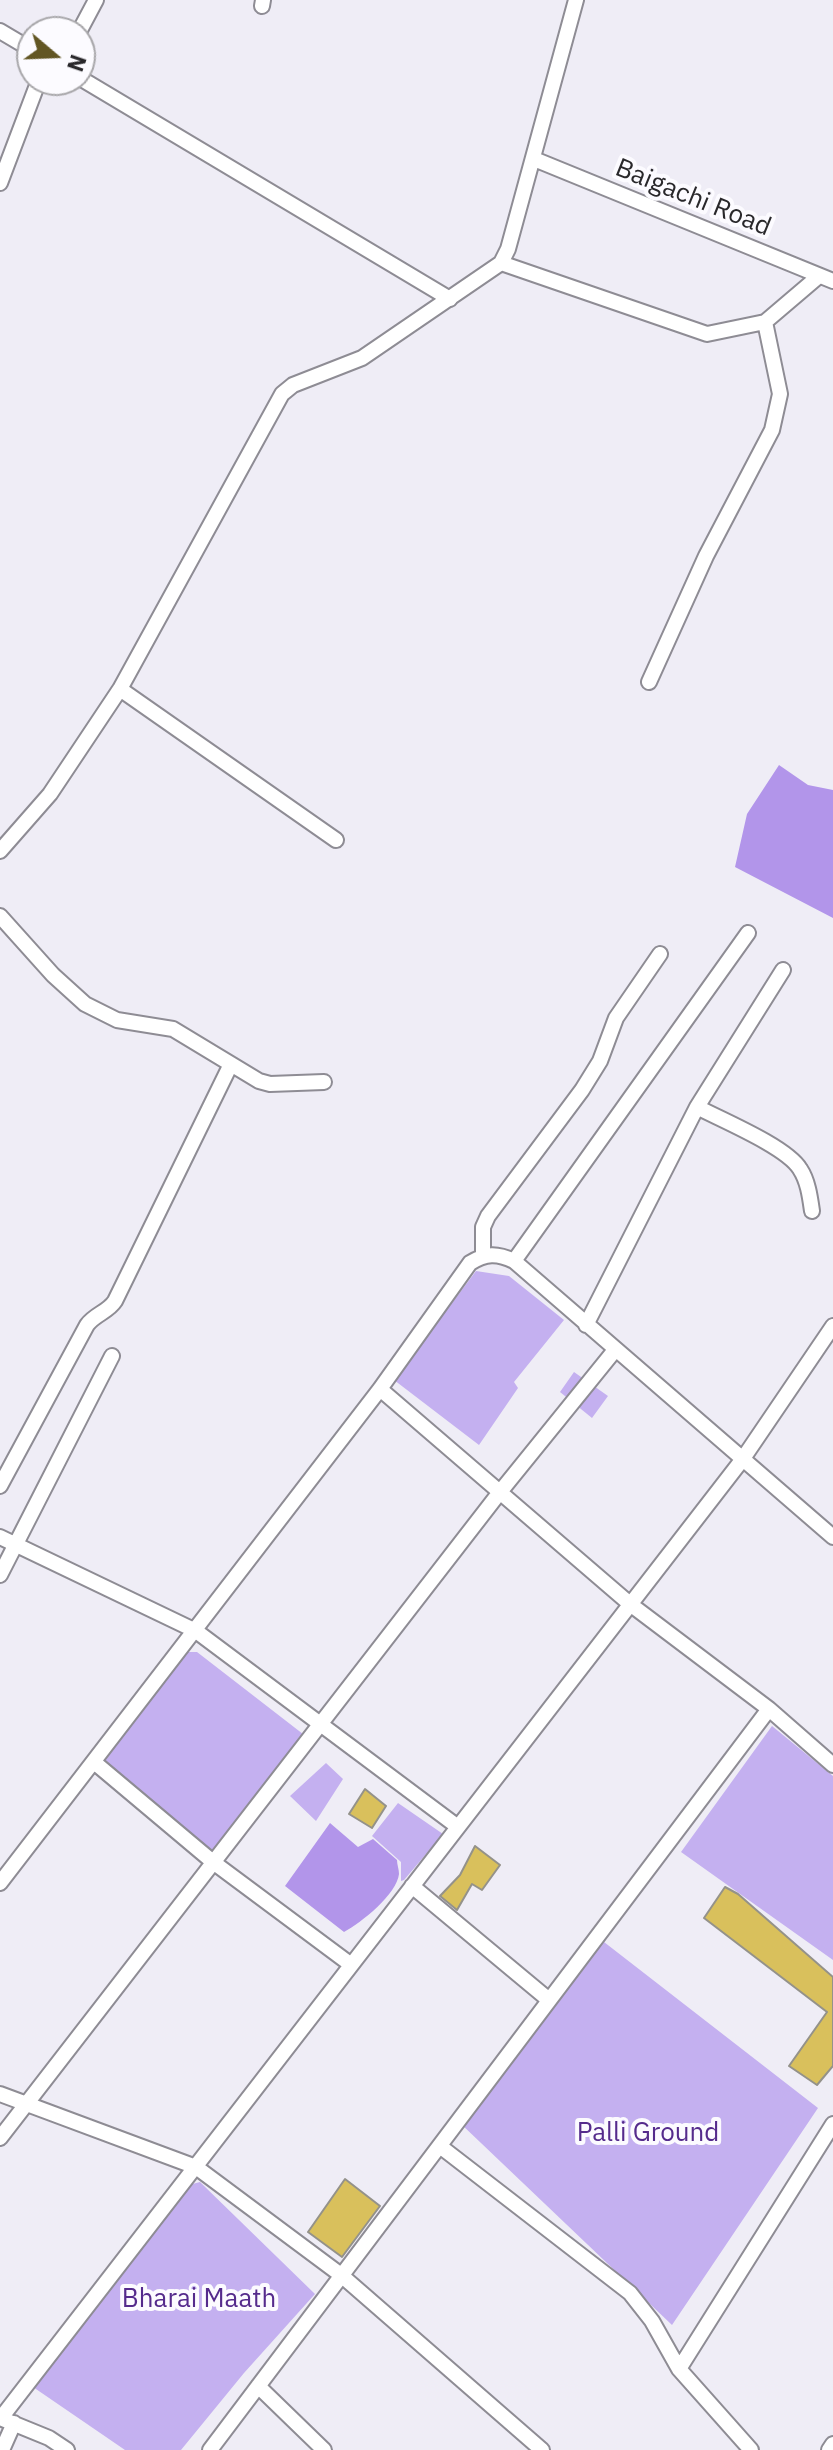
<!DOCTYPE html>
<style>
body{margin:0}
#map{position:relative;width:833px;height:2450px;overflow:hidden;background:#efedf6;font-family:"IBM Plex Sans",sans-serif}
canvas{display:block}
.north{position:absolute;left:16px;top:16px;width:80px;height:80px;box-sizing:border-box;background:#fcfbff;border:2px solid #a8a7aa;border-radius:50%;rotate:109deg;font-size:22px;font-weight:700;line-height:32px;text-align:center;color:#29282b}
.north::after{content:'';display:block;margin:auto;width:28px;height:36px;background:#625623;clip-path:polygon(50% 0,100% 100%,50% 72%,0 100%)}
</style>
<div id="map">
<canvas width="833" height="2450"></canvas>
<div class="north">N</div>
</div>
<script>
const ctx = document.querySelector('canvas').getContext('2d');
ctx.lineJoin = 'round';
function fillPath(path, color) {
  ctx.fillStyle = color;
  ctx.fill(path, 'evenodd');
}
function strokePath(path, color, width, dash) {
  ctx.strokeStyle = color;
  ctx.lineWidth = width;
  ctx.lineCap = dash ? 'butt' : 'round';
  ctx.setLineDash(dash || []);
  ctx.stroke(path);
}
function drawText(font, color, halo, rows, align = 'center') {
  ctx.font = font + ' "IBM Plex Sans",sans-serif';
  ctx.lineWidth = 8;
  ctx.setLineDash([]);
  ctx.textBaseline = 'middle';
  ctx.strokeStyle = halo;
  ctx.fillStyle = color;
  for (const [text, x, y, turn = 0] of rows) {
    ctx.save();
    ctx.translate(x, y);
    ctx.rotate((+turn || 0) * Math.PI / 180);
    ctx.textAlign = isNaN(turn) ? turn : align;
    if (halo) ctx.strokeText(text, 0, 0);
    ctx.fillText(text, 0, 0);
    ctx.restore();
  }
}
const green = new Path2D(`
 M 476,1271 L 509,1276 L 564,1320 L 514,1382 L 518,1388 L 479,1445 L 394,1380 Z
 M 574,1372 L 608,1396 L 592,1418 L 560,1392 Z
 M 183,1652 L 197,1652 L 312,1741 L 213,1860 L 100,1760 Z
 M 772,1726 L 833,1776 L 833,1960 L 681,1852 Z
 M 326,1763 L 343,1779 L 316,1821 L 290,1796 Z
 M 398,1803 L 443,1834 L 404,1880 L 401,1881 L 401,1862 L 372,1836 Z
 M 604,1942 L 818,2108 L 672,2325 L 460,2123 Z
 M 200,2182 L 315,2294 L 244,2373 L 181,2450 L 125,2450 L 33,2387 L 181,2187 Z`);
const water = new Path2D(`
 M 779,765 L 808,785 L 833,790 L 833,918 L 735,867 L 747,814 Z
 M 330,1823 L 358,1847 L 373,1839 L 397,1860 C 397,1865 399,1869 399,1874 C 397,1894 361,1923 344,1932 L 285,1886 Z`);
const building = new Path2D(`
 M 365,1789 L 386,1806 L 372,1828 L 349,1814 Z
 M 475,1846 L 500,1865 L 482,1890 L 472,1884 L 457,1910 L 440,1896 L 460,1875 Z
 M 725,1887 L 738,1894 L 833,1977 L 833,2066 L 817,2085 L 789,2066 L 827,2012 L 704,1918 Z
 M 345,2179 L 380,2206 L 342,2257 L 308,2232 Z`);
const minor = new Path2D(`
 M 262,6 L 263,0
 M 0,31 L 32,50
 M 79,32 L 96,0
 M 80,78 L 450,299
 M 534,159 L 833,281
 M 0,183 L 39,80
 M 501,263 L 707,334 L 765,322 L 819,276
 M 649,682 L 706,556 L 772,430 L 780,394 L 765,322
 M 120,689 L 336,840
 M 0,851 L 50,794 L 120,689 L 282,394 L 293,385 L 362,358 L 501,263 L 508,249 L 576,0
 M 0,916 L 53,975 L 85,1004 L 117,1020 L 173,1029 L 259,1081 L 270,1084 L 324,1082
 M 697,1107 C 722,1120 787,1147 800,1169 C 808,1181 810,1197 812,1211
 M 483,1255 L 483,1227 L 488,1216 L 582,1090 L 600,1061 L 616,1018 L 660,954
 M 514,1261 L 748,933
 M 586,1325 L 697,1107 L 783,970
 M 380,1389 L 630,1604 L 769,1709 L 833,1765
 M 0,1486 L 87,1325 C 95,1314 108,1312 115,1301 L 231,1064
 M 0,1537 L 196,1631 L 458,1827
 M 0,1575 L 112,1356
 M 94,1762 L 213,1862 L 350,1964
 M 0,1883 L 380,1389 L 470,1263 C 486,1253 497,1253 514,1261 L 833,1537
 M 412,1886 L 549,2000
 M 0,2094 L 196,2167 L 341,2275 L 542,2450
 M 0,2138 L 500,1492 L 615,1350
 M 441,2147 L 630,2293 L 652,2321 L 679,2369 L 751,2450
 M 679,2369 L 833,2124
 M 258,2386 L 324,2450
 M 0,2418 L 49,2438 L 67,2450
 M 1,2418 L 742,1460 L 833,1326
 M 2,2450 L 14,2423
 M 210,2450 L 769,1709
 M 829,2450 L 833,2444`);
const streetNames = [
 ["Baigachi Road",693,198,22]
];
const parkNames = [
 ["Palli Ground",648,2133],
 ["Bharai Maath",199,2299]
];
fillPath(green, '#c4b0f0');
fillPath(water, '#b295ea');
fillPath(building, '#d9c05c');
strokePath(building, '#94928a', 2);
strokePath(minor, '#8e8c94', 18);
strokePath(minor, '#fff', 14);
drawText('26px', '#29282b', '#fcfbff', streetNames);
drawText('26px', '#552b8c', '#fcfbff', parkNames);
</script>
